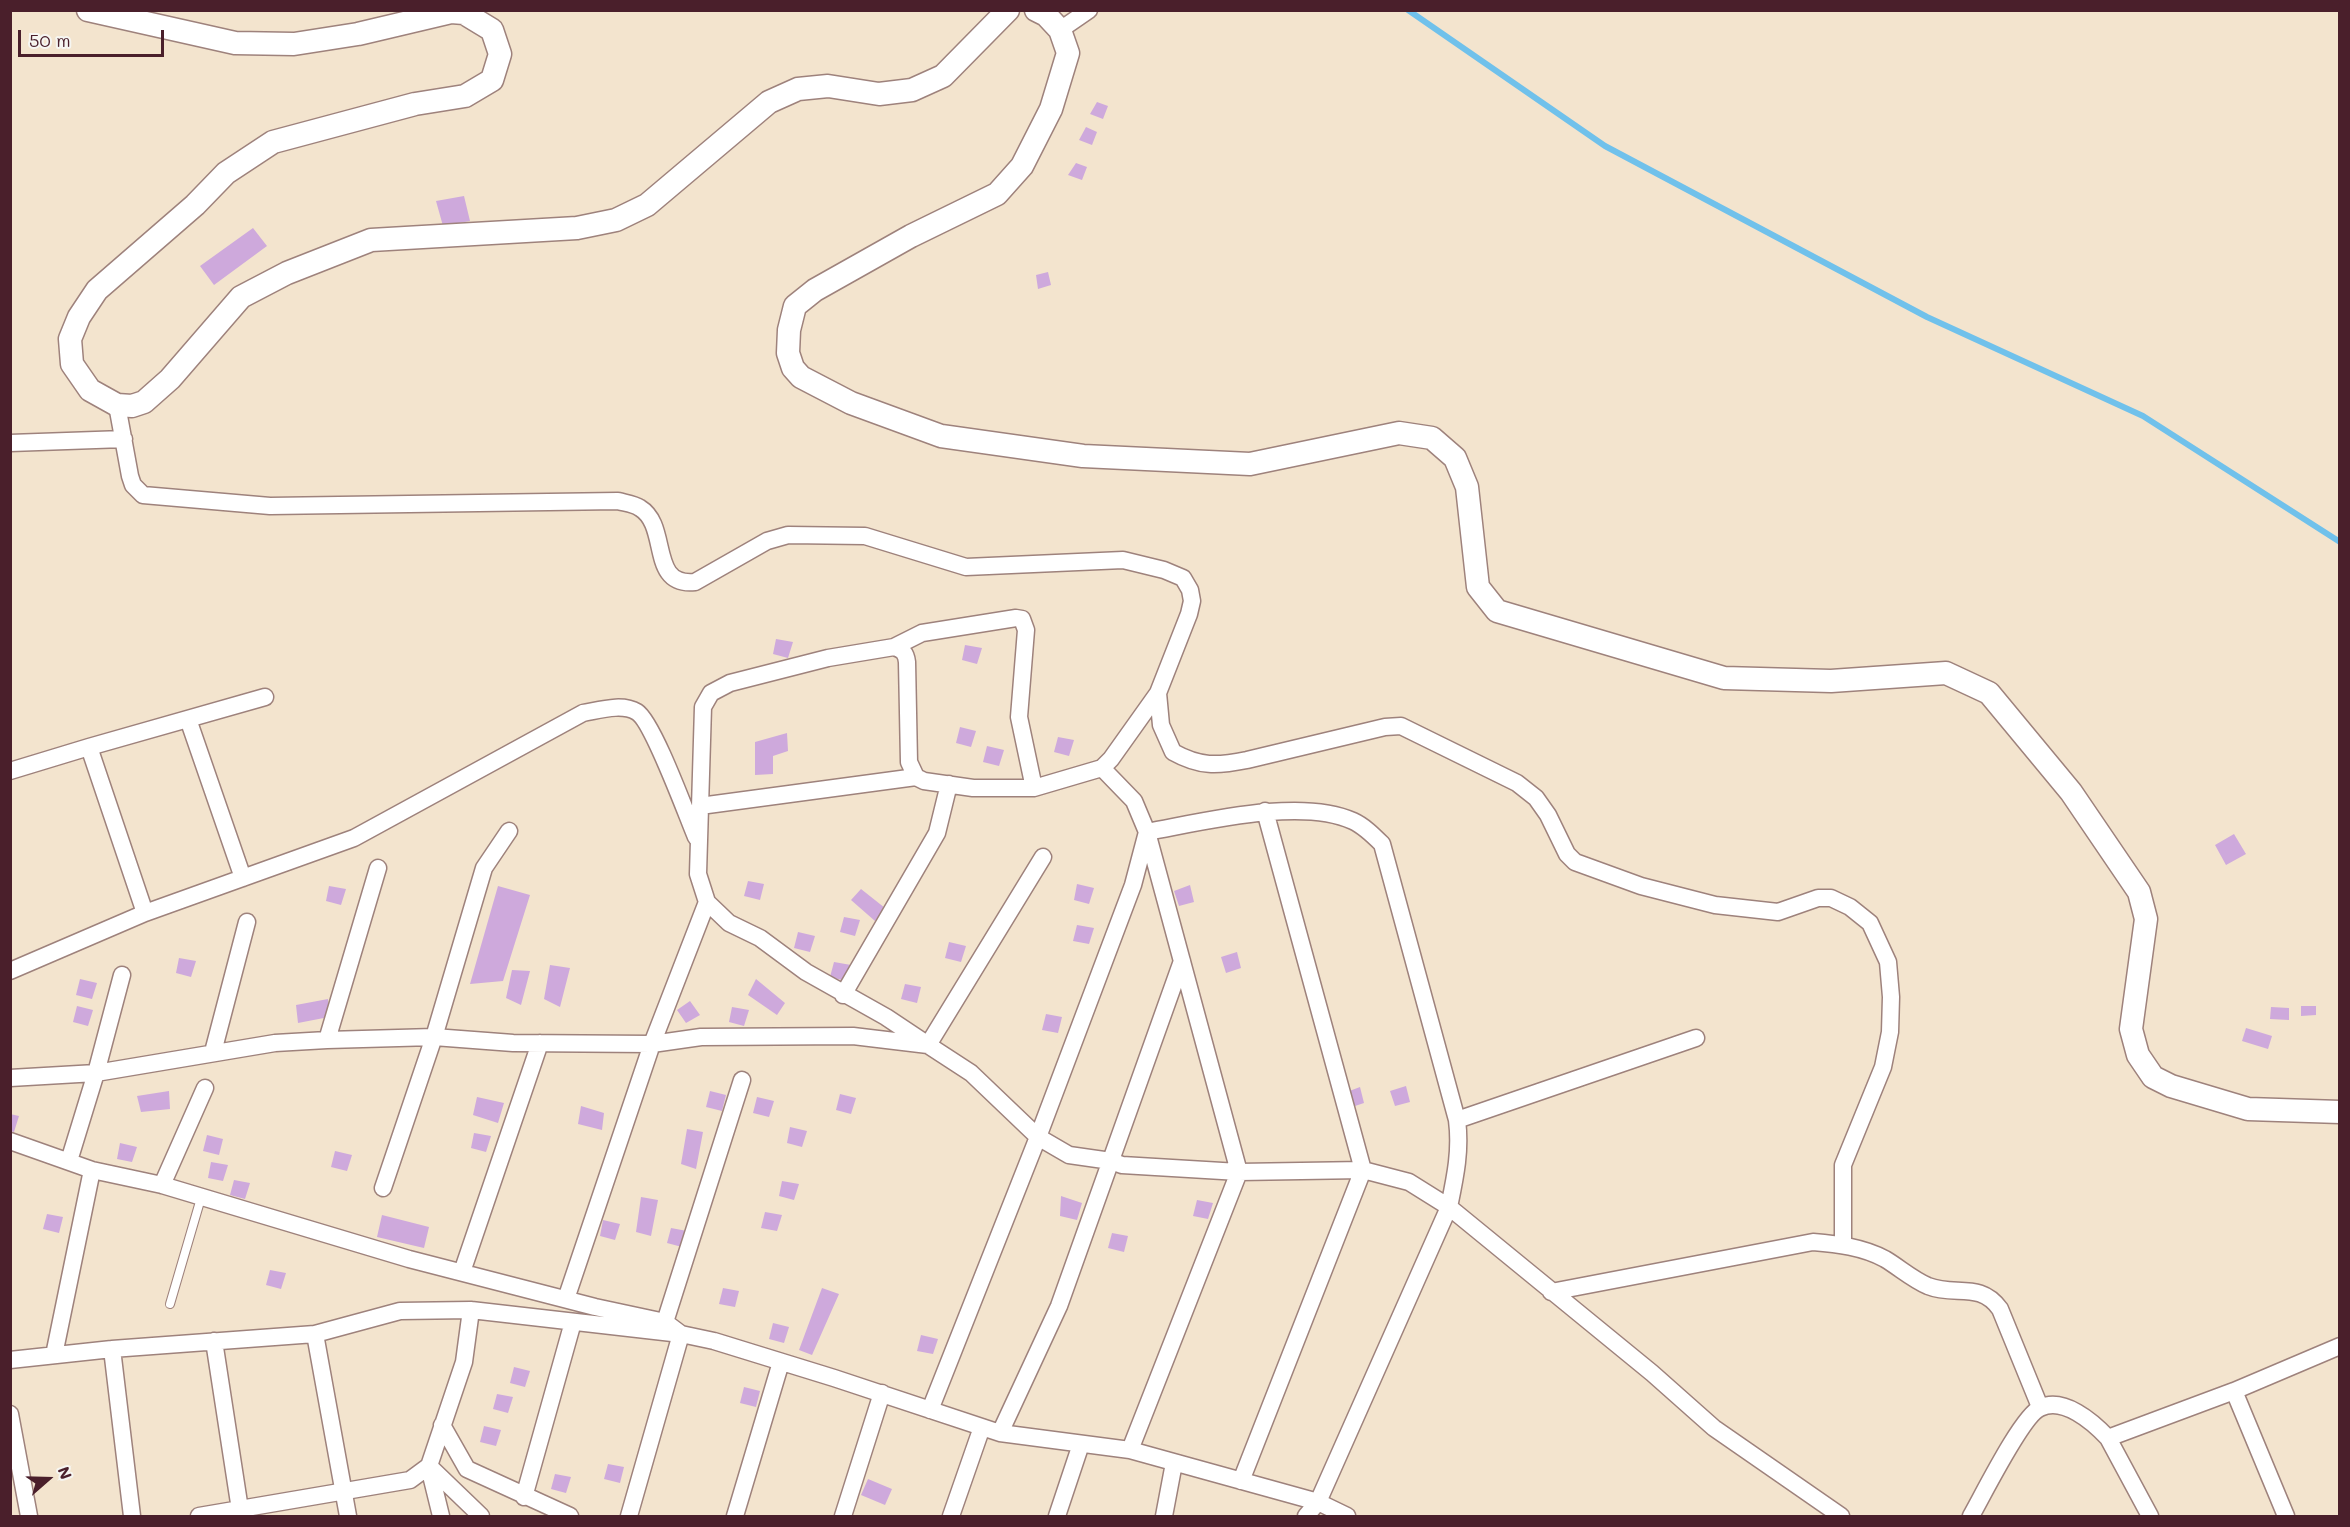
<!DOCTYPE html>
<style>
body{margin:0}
#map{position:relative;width:2350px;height:1527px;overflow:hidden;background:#f3e4ce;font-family:Mali,sans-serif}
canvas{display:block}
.frame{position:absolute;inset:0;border:12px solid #4a1f2b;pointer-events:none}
.north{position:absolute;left:18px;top:1449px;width:60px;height:60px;-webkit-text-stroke:4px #f6f6f2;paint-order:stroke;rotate:70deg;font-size:16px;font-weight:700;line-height:24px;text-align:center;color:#4a1f2b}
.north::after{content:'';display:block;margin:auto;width:21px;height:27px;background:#4a1f2b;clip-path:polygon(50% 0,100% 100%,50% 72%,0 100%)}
.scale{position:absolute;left:18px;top:30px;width:146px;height:27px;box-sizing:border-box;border:3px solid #4a1f2b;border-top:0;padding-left:8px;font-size:18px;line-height:21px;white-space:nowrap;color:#4a1f2b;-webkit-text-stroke:4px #f6f6f2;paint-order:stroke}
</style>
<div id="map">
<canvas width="2350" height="1527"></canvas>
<div class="frame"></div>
<div class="north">N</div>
<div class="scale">50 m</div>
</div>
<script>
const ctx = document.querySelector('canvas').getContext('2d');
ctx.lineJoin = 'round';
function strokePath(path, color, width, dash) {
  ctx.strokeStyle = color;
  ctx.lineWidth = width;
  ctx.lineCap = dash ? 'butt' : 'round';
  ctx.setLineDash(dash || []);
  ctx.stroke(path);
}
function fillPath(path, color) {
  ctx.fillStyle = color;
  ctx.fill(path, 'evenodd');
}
const stream = new Path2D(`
 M 1408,10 L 1605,146 L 1927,317 L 2143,416 L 2340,542`);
const building = new Path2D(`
 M 1097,102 L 1108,106 L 1103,119 L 1090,114 Z
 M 1086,127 L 1097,132 L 1092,145 L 1079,140 Z
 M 1076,163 L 1087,167 L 1082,180 L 1068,175 Z
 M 464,196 L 470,221 L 443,226 L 436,201 Z
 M 253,228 L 267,246 L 214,285 L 200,266 Z
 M 1048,272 L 1051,285 L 1038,289 L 1036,275 Z
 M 776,639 L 793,642 L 788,658 L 773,654 Z
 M 965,645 L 982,648 L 977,664 L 962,660 Z
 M 960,727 L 976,731 L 971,747 L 956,743 Z
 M 787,733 L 788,751 L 773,756 L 773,774 L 755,775 L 755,742 Z
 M 1058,737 L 1074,740 L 1069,756 L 1054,752 Z
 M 987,746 L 1004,750 L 999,766 L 983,762 Z
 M 2234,834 L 2246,854 L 2226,865 L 2215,845 Z
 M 748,881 L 764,884 L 760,900 L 744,896 Z
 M 1077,884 L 1094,888 L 1089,904 L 1074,900 Z
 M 1190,885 L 1194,902 L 1179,906 L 1174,891 Z
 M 329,886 L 346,889 L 341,905 L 326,901 Z
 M 498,886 L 530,895 L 503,981 L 470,984 Z
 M 861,889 L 885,908 L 875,921 L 851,900 Z
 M 844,917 L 860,920 L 855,936 L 840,932 Z
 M 1077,925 L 1094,928 L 1089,944 L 1073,941 Z
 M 798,932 L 815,936 L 810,952 L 794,948 Z
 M 949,942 L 966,946 L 961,962 L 945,958 Z
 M 1237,952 L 1241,968 L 1226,973 L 1221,957 Z
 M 179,958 L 196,961 L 191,977 L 176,973 Z
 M 834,962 L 851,965 L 846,981 L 830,977 Z
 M 550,965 L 570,968 L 560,1007 L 544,999 Z
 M 512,970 L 530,971 L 521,1005 L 506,998 Z
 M 80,979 L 97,983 L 92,999 L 76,995 Z
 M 756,979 L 785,1003 L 777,1015 L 748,995 Z
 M 905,984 L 921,987 L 917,1003 L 901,999 Z
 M 328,999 L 329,1017 L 298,1023 L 296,1005 Z
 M 690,1001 L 700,1015 L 686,1023 L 677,1010 Z
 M 77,1006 L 93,1010 L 88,1026 L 73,1022 Z
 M 2301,1006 L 2316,1006 L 2316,1015 L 2301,1016 Z
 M 732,1007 L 749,1010 L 744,1026 L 729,1022 Z
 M 2271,1007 L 2289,1008 L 2289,1020 L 2270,1019 Z
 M 1046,1014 L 1062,1017 L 1058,1033 L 1042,1030 Z
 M 2246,1028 L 2272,1036 L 2268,1049 L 2242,1041 Z
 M 1406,1086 L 1410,1102 L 1395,1106 L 1390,1091 Z
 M 1360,1087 L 1364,1103 L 1349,1108 L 1344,1093 Z
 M 169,1091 L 170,1109 L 141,1112 L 137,1096 Z
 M 710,1091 L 726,1095 L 722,1111 L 706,1107 Z
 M 840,1094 L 856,1098 L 851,1114 L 836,1110 Z
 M 477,1097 L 504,1103 L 498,1123 L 473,1115 Z
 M 757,1097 L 774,1101 L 769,1117 L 753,1113 Z
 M 581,1106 L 604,1113 L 602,1130 L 578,1124 Z
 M 10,1114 L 19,1116 L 14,1132 L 10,1131 Z
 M 790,1127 L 807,1131 L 802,1147 L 787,1143 Z
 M 687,1129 L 703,1132 L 696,1169 L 681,1164 Z
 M 474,1133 L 491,1136 L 486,1152 L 471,1148 Z
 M 207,1135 L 223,1139 L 219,1155 L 203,1151 Z
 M 120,1143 L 137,1147 L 132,1162 L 117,1159 Z
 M 335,1151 L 352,1155 L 347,1171 L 331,1167 Z
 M 211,1162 L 228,1165 L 223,1181 L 208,1178 Z
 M 234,1180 L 250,1183 L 245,1199 L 230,1195 Z
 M 782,1181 L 799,1184 L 794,1200 L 779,1196 Z
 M 1061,1196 L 1082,1203 L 1077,1220 L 1060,1216 Z
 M 641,1197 L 658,1200 L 651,1236 L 636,1232 Z
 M 1197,1200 L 1213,1203 L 1208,1219 L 1193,1216 Z
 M 765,1212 L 782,1215 L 777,1231 L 761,1228 Z
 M 47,1214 L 63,1217 L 59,1233 L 43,1229 Z
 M 382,1215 L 429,1227 L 424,1248 L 377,1237 Z
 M 603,1220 L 620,1224 L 615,1240 L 600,1236 Z
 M 671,1228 L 687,1231 L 682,1247 L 667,1243 Z
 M 1112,1233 L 1128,1236 L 1124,1252 L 1108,1248 Z
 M 270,1270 L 286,1273 L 281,1289 L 266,1285 Z
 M 723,1288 L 739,1291 L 735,1307 L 719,1304 Z
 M 822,1288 L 839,1294 L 812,1355 L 799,1350 Z
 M 773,1323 L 789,1327 L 784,1343 L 769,1339 Z
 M 921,1335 L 938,1339 L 933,1354 L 917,1351 Z
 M 514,1367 L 530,1371 L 525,1387 L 510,1383 Z
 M 744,1387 L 760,1391 L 756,1407 L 740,1403 Z
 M 497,1394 L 513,1397 L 508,1413 L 493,1409 Z
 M 484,1426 L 501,1430 L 496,1446 L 480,1442 Z
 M 608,1464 L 624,1467 L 620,1483 L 604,1479 Z
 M 555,1474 L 571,1477 L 566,1493 L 551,1489 Z
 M 868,1479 L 892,1489 L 885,1505 L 861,1495 Z`);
const service = new Path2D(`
 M 170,1304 L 201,1198`);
const minor = new Path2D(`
 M 1060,30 L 1089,10
 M 117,405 L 130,476 L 133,485 L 143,495 L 270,506 L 618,501 C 625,503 634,504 640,508 C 670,526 648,587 695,582 L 767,541 L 788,535 L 865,536 L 966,567 L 1123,560 L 1164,570 L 1183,578 L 1190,590 L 1192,601 L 1189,614 L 1158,693 L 1111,759 L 1102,768 L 1034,788 L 973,788 L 924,781 L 916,777 L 909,762 L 907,662 C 906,653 903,650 894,647 L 828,658 L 730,683 L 711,693 L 703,707 L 698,874 L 707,902 L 729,923 L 760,938 L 806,972 L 886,1017 L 928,1045 L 1043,857
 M 10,443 L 124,439
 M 894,647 L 922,633 L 1016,618 L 1022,619 L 1026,630 L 1019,717 L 1034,788
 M 1158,693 L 1161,725 L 1173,752 C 1200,767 1217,766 1247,760 L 1385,727 L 1401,726 L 1517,783 L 1536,798 L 1548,815 L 1567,854 L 1575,862 L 1641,886 L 1715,905 L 1778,912 L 1818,898 L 1831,898 L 1850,907 L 1870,923 L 1888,962 L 1891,997 L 1890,1032 L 1883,1067 L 1843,1165 L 1843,1244
 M 188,719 L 243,878
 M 89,747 L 145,913
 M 1102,768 L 1134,801 L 1147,832 L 1239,1172 L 1130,1450
 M 10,771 L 89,747 L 265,697
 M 700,806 L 916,777
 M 10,971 L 145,913 L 354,838 L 583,713 C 600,710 622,703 637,712 C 653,722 687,816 696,837
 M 843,995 L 937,833 L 949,784
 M 327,1040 L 378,868
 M 213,1052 L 247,922
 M 10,1078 L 96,1073 L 275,1043 L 327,1040 L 434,1037 L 513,1043 L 652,1044 L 701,1037 L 853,1036 L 928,1045 L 971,1073 L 1038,1137 L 1069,1155 L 1111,1161 L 1122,1165 L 1239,1172 L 1363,1170 L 1409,1182 L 1449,1207 L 1652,1373 L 1714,1428 L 1841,1516
 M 1457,1120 L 1696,1038
 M 10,1141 L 92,1170 L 162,1185 L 409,1259 L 595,1307 L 665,1322 L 681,1334 L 714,1341 L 834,1378 L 1000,1433 L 1059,1306 L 1182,961
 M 69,1161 L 96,1073 L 122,975
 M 162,1185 L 205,1088
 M 383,1188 L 434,1037 L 484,868 L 509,831
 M 462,1272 L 540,1043
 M 1551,1292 L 1813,1242 C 1837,1244 1863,1247 1885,1259 C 1900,1268 1912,1279 1928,1286 C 1955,1297 1980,1281 2000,1309 L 2040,1407
 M 566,1299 L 652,1044 L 707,902
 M 665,1322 L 742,1080
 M 315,1334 L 348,1516
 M 214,1341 L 241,1516
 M 112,1349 L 132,1516
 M 54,1355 L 92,1170
 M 10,1360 L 112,1349 L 315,1334 L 400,1311 L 471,1310 L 681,1334 L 629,1516
 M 2234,1391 L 2286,1516
 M 930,1410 L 1038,1137 L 1133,885 L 1147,832 C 1203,822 1301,797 1353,821 C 1364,826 1373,835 1382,844 L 1457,1120 C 1461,1151 1455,1178 1449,1207 L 1318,1502 L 1306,1516
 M 10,1414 L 29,1516
 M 442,1425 L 467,1469 L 570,1516
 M 1000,1433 L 1130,1450 L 1318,1502 L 1347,1516
 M 2108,1438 L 2150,1516
 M 429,1466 L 481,1516
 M 429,1467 L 441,1516
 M 1241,1481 L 1363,1170 L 1265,811
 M 524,1497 L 573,1322
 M 199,1516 L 410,1480 L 429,1466 L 464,1362 L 471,1310
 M 735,1516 L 781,1362
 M 843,1516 L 882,1393
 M 951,1516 L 982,1427
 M 1057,1516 L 1081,1444
 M 1164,1516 L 1174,1463
 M 1971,1516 C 1983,1495 2022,1416 2040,1408 C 2063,1396 2093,1422 2108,1438 L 2234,1391 L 2340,1346`);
const secondary = new Path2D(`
 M 88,10 L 235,43 L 294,44 L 358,34 L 451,12 L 464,13 L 492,30 L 500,54 L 492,80 L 465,96 L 415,104 L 273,142 L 226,173 L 195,205 L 97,290 L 79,317 L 70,339 L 72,364 L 90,390 L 117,405 L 132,406 L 144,402 L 170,379 L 241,297 L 287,273 L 371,240 L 577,228 L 616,220 L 647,205 L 769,102 L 798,89 L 828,86 L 879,94 L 912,90 L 943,76 L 1008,10
 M 1036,10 L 1046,15 L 1060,30 L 1068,53 L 1051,109 L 1022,166 L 997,194 L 911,236 L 815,290 L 795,306 L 789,330 L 788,353 L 793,368 L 801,377 L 851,403 L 941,436 L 1083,456 L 1250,464 L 1399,433 L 1432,438 L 1455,458 L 1467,487 L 1478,587 L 1497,611 L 1724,678 L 1831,681 L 1946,673 L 1989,693 L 2071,792 L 2139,892 L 2146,919 L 2131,1029 L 2138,1055 L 2153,1077 L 2171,1086 L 2248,1109 L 2340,1112`);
strokePath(stream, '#70c1eb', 6);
fillPath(building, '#cea9dc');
strokePath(service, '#9e827c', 10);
strokePath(minor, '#9e827c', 19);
strokePath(secondary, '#9e827c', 25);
strokePath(service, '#fff', 8);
strokePath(minor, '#fff', 16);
strokePath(secondary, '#fff', 22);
</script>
